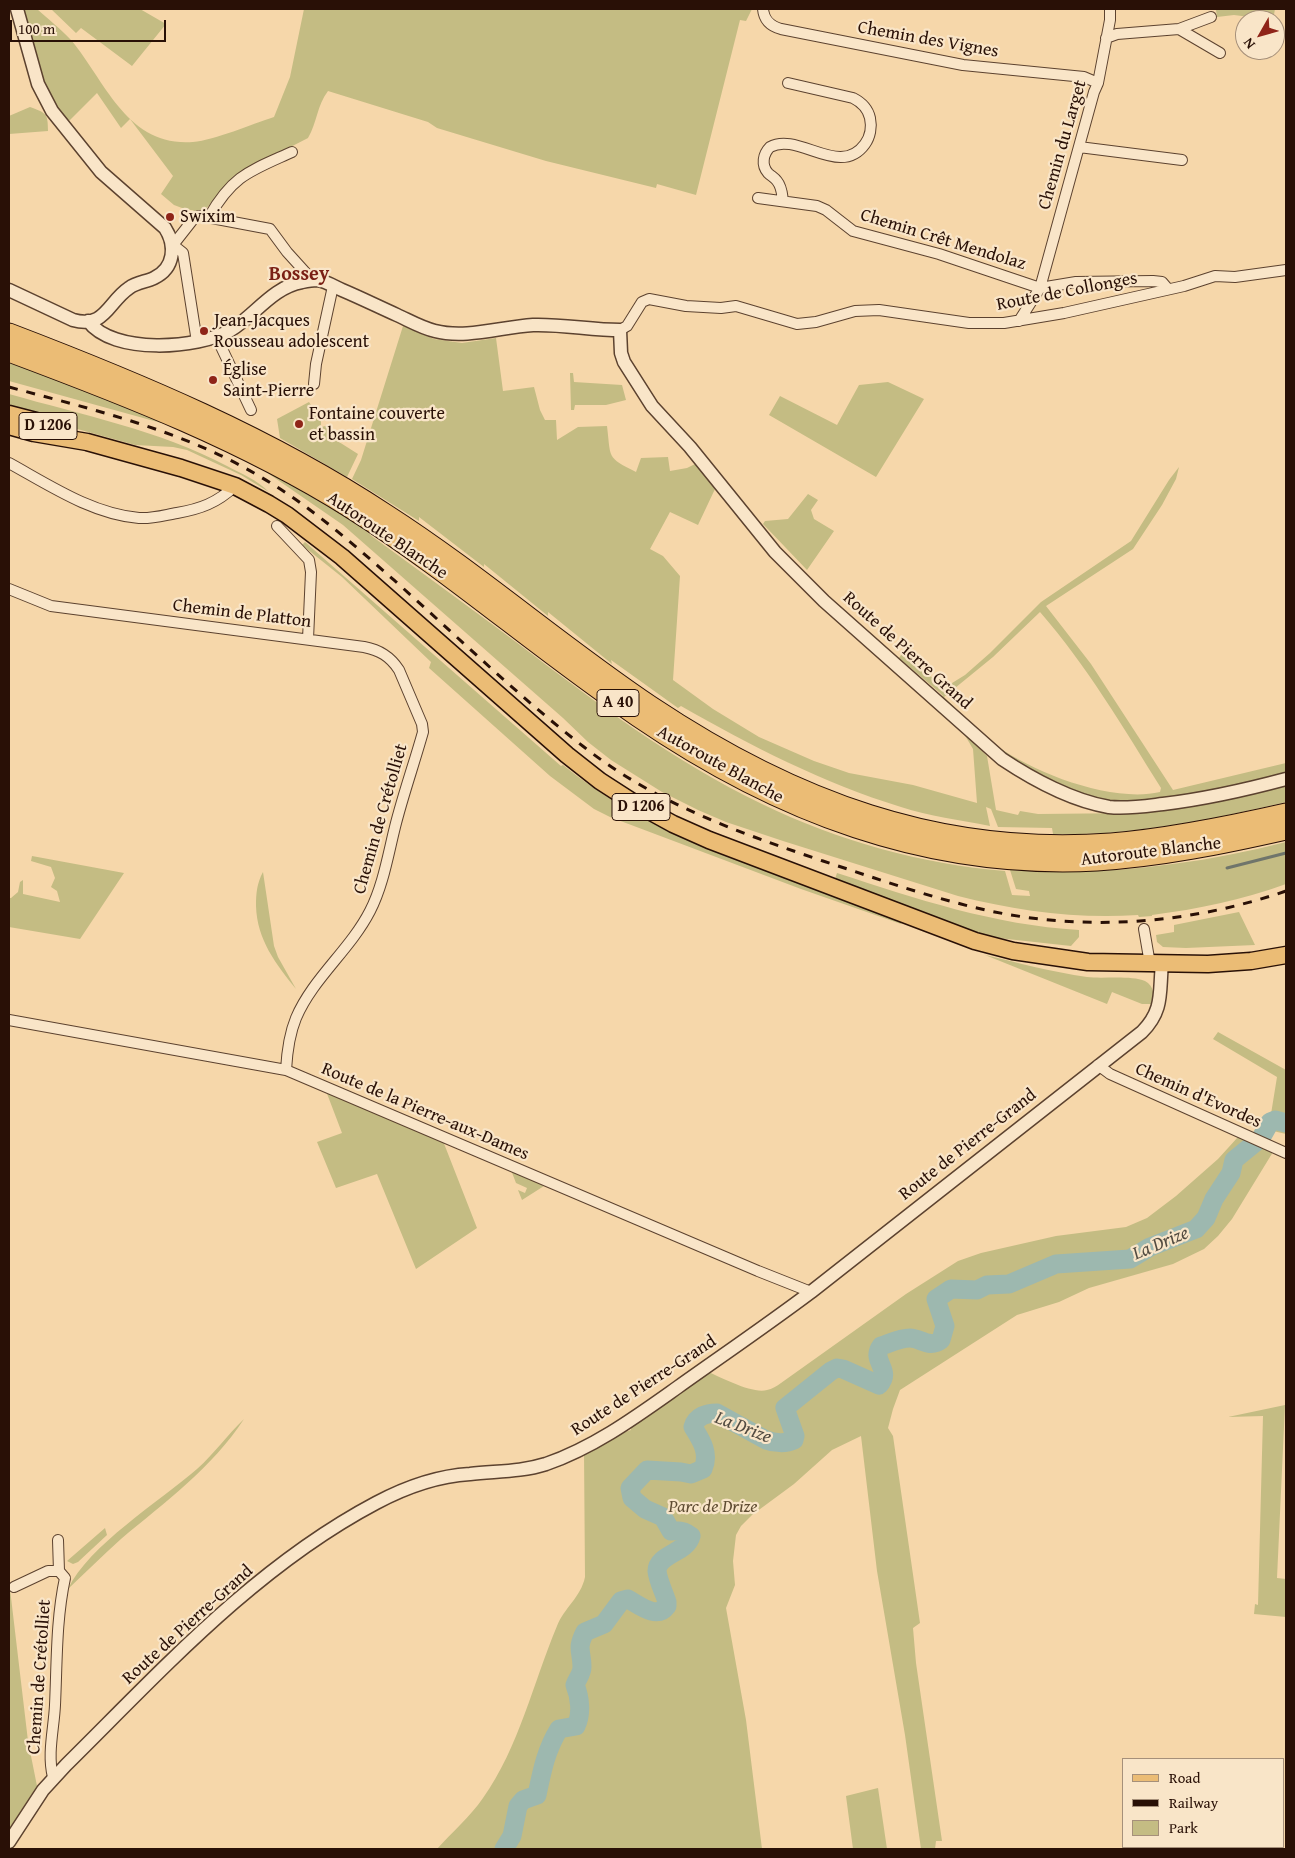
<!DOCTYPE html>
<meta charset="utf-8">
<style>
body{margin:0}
#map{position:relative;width:1295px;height:1858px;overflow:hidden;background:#f6d7aa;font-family:"Gentium Book Plus",serif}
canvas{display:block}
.frame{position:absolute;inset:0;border:10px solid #291006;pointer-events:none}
.legend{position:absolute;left:1122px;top:1758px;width:162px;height:90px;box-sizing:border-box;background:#f9e5c8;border:1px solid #a6907a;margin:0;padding:6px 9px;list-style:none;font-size:15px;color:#291006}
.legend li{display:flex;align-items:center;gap:10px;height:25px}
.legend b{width:25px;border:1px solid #a6907a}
.north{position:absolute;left:1235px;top:10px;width:50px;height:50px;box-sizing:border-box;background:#f9e5c8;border:1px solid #a6907a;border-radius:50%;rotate:232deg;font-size:14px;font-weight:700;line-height:20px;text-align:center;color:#291006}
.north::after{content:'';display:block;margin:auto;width:18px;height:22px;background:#8f2418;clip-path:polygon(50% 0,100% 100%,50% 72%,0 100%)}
.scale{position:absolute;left:10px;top:20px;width:156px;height:22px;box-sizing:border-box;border:2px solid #291006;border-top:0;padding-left:6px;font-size:15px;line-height:18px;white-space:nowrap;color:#291006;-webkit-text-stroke:4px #f9e5c8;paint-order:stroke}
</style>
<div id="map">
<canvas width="1295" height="1858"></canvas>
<div class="frame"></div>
<ul class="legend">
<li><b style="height:6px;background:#ebbc75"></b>Road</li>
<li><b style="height:6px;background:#291006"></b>Railway</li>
<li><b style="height:14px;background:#c4bc83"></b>Park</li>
</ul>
<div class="north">N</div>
<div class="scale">100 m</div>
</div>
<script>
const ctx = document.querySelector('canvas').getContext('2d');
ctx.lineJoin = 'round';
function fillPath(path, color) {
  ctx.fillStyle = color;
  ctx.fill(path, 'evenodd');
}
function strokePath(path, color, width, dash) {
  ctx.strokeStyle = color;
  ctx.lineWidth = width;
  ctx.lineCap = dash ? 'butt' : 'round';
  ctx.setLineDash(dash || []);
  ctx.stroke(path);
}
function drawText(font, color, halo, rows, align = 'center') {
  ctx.font = font + ' "Gentium Book Plus",serif';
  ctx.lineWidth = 4.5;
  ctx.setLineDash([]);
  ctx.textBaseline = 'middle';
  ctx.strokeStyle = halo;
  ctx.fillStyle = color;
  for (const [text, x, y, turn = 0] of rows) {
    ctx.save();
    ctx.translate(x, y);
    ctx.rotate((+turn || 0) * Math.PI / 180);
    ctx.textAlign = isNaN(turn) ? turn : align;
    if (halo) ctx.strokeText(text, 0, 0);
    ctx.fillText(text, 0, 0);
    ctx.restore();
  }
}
const green = new Path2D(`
 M 24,9 L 37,9 C 48,19 61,29 71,40 C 106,82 127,147 193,142 C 215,140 252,124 274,117 L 290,77 L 304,9 L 752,9 L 746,21 L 740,20 L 696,195 L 657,184 L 656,188 L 546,161 L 437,128 L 428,122 L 328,91 C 317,105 317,123 308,138 L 234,176 L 205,210 L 195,211 L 182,208 L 174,205 L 161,194 L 173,176 L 130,119 L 121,128 L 97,93 L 68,122 L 52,100 L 44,83 Z
 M 51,9 L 140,9 L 166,24 L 132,66 L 81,28 L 76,33 Z
 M 1222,9 L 1275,9 L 1273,20 L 1234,15 L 1217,17 L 1216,10 Z
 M 30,107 C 46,113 48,113 48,131 L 9,134 L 9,116 Z
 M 403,326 L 434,339 L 462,343 L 496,338 L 503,391 L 534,387 L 540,410 L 545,420 L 556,420 L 557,440 L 578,427 L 607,426 C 611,458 606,457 636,472 L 641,458 L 668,457 L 670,471 L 687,468 L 695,464 L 715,489 L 698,525 L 670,512 L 650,549 L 663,556 L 680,576 L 673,680 L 713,709 L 759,737 L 814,761 L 849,773 L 913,785 L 977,803 L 973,749 L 963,732 L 987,756 L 996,810 L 1018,815 L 1020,811 L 1038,814 L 1136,813 L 1286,785 L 1286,802 C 1227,816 1168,828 1107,833 C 1089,834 1071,834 1053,834 L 1052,828 L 998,827 L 991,809 L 986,807 L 990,826 C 960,820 929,816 901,807 C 823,783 751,746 681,706 L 678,708 L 611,660 L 612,664 L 548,612 L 548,616 L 484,564 L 484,567 L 419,517 L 419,521 L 352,479 L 361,460 Z
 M 9,363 C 62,381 116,397 165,424 L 9,381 Z
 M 570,373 L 573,373 L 574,382 L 622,385 L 626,400 L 606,405 L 575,405 L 574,410 L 571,410 Z
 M 888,382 L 924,399 L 876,477 L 769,415 L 780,396 L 837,425 L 859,385 Z
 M 9,394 C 82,415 159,430 227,466 C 242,474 257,480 269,492 L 241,475 L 187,450 L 173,447 L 135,445 L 9,410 Z
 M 309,402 L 321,420 L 321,427 L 330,425 L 328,435 L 358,454 L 347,477 L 280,438 L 277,419 Z
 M 256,465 L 356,522 L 373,537 C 421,572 469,607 516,642 C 595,702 673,761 762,804 C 838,841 921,864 1005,871 L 1012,895 L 1030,896 L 1029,891 L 1016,889 L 1010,870 C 1104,876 1196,865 1286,842 L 1286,884 C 1242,900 1198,909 1152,915 L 1152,916 L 1139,917 L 1138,915 C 1077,919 1017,911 958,896 L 783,841 L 726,822 L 698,810 L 662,792 L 611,760 L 588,742 L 563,718 L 343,525 Z
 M 1179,467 L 1176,479 L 1162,505 L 1133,549 L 1046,606 L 1091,664 L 1173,790 L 1286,763 L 1286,774 L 1247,784 L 1155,800 L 1118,802 L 1105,800 L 1085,795 L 1062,786 L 1005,754 L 941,698 L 943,696 L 939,692 L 899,658 L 903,652 L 944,688 L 965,675 L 990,653 L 1041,602 L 1131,541 L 1169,480 ZM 1040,612 C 1087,666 1123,727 1161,788 L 1160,792 C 1113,803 1036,774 997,746 C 978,732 961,713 944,697 L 993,657 Z
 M 808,494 L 818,500 L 811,510 L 814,519 L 834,531 L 807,570 L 763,524 L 765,521 L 788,519 Z
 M 305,542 L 561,766 L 563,765 C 600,795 640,818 683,838 L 902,922 L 901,924 L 801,889 L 610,817 L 594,809 L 550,776 L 429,668 L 431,662 L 342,577 L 302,545 Z
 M 32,856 L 124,873 L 80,939 L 9,927 L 9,898 L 11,898 L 18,892 L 20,882 L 23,880 L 23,894 L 60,902 L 57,891 L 51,887 L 55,878 L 51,867 L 31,861 Z
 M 263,872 L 274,946 L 278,957 L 296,989 C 276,964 257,940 256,906 C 256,893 257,883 263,872 Z
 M 837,873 C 917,899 994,925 1079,930 L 1079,937 L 1071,946 L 998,938 L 979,933 L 835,879 Z
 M 1239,912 L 1255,945 L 1186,948 L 1163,947 L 1157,942 L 1156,935 L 1174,932 L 1174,925 Z
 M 985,955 C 1019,963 1052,972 1087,977 C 1103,979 1131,975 1145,981 C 1154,986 1155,996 1152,1004 L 1142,1004 L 1112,992 L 1107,1004 Z
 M 1218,1032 L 1286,1070 L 1286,1134 L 1273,1131 L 1267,1141 L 1254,1135 L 1271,1114 L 1277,1077 L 1213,1039 Z
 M 326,1091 L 443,1141 L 477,1228 L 416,1269 L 377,1174 L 336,1188 L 317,1142 L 342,1133 Z
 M 1238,1137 L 1273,1152 L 1232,1219 L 1218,1236 L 1204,1249 L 1173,1264 L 1089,1288 L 1059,1302 L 1017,1315 L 900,1390 L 893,1409 L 888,1428 L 893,1436 L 920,1623 L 913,1628 L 916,1663 L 942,1841 L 936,1841 L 935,1849 L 921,1849 L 905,1735 L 877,1571 L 861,1436 L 832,1450 L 794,1484 L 752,1515 L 741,1526 L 736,1535 L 733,1561 L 735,1585 L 726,1608 L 746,1720 L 762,1849 L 437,1849 C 452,1832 470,1817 483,1798 C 519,1747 533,1683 557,1626 C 564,1608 581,1597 585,1577 L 584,1453 L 616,1435 L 631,1430 L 631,1426 L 708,1372 C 723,1378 752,1394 767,1390 C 772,1389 777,1386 781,1383 L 906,1294 L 958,1261 L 981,1253 L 1056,1236 L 1126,1227 L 1147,1218 L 1176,1196 L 1218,1159 Z
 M 511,1170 L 544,1186 L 522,1200 L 518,1190 L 525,1193 L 527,1188 L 516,1183 Z
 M 1285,1405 L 1277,1578 L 1286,1579 L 1286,1617 L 1254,1614 L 1255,1604 L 1258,1605 L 1263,1416 L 1228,1417 Z
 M 244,1419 C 212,1468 165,1502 121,1539 C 103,1555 86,1572 68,1589 C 89,1545 159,1502 197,1469 C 214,1454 227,1435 244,1419 Z
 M 105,1528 L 107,1535 L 78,1562 L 73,1564 L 67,1561 Z
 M 10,1589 L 28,1741 L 37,1786 L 9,1829 L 9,1590 Z
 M 878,1788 L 887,1849 L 853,1849 L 846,1796 Z`);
const stream = new Path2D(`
 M 1227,868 L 1286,853`);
const river = new Path2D(`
 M 504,1849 L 512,1836 L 518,1806 L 523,1800 L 537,1795 C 542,1771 546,1750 559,1729 L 576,1726 C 582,1714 580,1697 575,1685 C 577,1679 582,1674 582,1667 C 582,1651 576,1649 585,1632 L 604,1624 L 621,1601 L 628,1599 C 639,1605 657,1620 667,1606 L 667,1602 C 664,1592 658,1581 657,1571 C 657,1554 687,1553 691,1536 C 685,1531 679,1530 671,1531 L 663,1517 L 645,1509 L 632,1498 L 630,1488 L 647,1470 L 681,1472 L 691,1474 L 703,1469 C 710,1453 701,1440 693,1427 C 696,1416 707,1413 717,1413 L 766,1440 C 774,1443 786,1444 794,1440 L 795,1436 L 785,1408 L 831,1371 L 837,1368 L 843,1369 L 879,1385 C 893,1370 870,1361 881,1346 C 890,1343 900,1338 910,1338 C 921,1338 929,1349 941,1340 L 945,1326 L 936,1299 L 951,1289 L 977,1290 L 987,1285 L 1009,1284 L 1056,1264 L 1130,1259 L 1150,1247 L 1196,1229 L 1206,1218 L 1214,1199 L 1231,1173 L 1234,1160 L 1261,1138 L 1270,1122 L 1275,1120 L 1286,1123`);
const minor = new Path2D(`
 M 763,9 C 764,20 770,26 781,29 L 963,65 L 1084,77 L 1098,83
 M 1179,29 L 1211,17
 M 1106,38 L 1117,34 L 1179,29 L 1220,53
 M 1079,147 L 1182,160
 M 758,198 L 817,206 L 826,210 L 853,231 L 939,254 L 1040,288 L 1076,282 L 1153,281 L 1162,282 L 1168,289
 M 783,201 C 782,194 782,187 777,181 C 775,178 771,176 768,173 C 761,165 763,154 770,147 C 798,131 840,179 865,144 C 870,137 872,127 870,118 C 868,109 861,102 853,98 L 788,83
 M 209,217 C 233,175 250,171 292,152
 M 1019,321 L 1040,288 L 1094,92 L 1098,83 L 1110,20 L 1110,9
 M 620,330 L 627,326 L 642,302 L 649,299 L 686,306 L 721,308 L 736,306 L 797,324 L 816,322 L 855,311 L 879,310 L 969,323 L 1004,323 L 1064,313 L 1184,286 L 1215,276 L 1235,277 L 1286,270
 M 216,336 L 251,410
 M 197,342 L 183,253 L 173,245 L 195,217 L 201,216 L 270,229 L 287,252 L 306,273 L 309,281
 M 314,384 L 316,364 L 333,286
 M 9,463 C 49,485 92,514 139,518 C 152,519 165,515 177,513 C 200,509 217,503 235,486
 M 277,526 L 309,560 L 311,572 L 308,639
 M 9,589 L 51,606 L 364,647 C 379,650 390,656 399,670 L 422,724 L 423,732 C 414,764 403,795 395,827 C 388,855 383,886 370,911 C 350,950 313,978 296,1018 C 289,1035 287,1052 286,1070
 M 1144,929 L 1150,964
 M 9,1020 L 286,1070 L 758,1271 L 811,1292
 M 1098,1065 L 1110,1074 L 1286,1153
 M 14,1587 L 48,1571 L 59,1571
 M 53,1777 C 47,1754 54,1728 55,1705 C 57,1662 56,1620 65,1578 L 59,1571 L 58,1540`);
const tertiary = new Path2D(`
 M 9,290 L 73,320 C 105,329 108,302 129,288 C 137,282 146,282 154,278 C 175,268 176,245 165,228 L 101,172 L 52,111 L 38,84 L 17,9
 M 88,321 C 113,355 198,349 231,330 C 255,315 273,287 302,282 C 307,281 313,280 317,280 C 326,281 335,287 342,290 C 361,298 379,307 397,315 C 410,321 422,328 435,331 C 466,339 501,327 533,325 C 562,324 591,330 620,330 L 621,353 L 624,362 L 652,406 L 690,447 L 775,552 L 824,601 L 1002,759 C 1032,779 1073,801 1109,807 C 1127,809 1146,806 1163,804 C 1205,799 1245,790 1286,779
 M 9,1842 L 43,1790 L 66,1765 C 162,1670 255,1567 376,1503 C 406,1487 436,1476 470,1474 C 496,1471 521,1472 546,1464 C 595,1447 637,1416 678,1387 C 723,1355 767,1325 811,1292 L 1142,1032 C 1164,1010 1159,992 1162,964`);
const primary = new Path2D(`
 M 9,414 L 36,421 L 59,431
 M 9,426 L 34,433 L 87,442 L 181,468 L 235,486 L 269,504 L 287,515 L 342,557 L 567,755 L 600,781 L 631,801 L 673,824 L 709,840 L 975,941 L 1013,951 L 1088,962 L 1208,964 L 1251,961 L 1286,955`);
const motorway = new Path2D(`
 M 9,333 C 140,383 269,437 386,514 C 478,573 560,645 651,706 C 792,800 939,856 1111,843 C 1170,838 1229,826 1286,813
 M 9,352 C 127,396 243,441 350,508 C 451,572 540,651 638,717 C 777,812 927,870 1097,861 C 1161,857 1224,844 1286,830`);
const rail = new Path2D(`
 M 9,387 C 94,410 182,430 259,476 C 309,505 352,543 395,581 C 458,637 518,696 584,747 C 657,804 737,832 823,861 C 869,876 914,892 961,904 C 1068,933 1181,927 1286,891`);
const markers = [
 [170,217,5,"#8f2418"],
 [204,331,5,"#8f2418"],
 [213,380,5,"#8f2418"],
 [299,424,5,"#8f2418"]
];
const shields = [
 [48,426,58],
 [618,703,42],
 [641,807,58]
];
const shieldNames = [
 ["D 1206",48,426],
 ["A 40",618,703],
 ["D 1206",641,807]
];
const streetNames = [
 ["Chemin des Vignes",928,40,10],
 ["Chemin du Larget",1063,145,-74],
 ["Chemin Crêt Mendolaz",943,240,17],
 ["Route de Collonges",1067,292,-11],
 ["Autoroute Blanche",387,536,34],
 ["Chemin de Platton",242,614,7],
 ["Route de Pierre Grand",907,651,42],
 ["Autoroute Blanche",720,765,29],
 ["Chemin de Crétolliet",381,819,-74],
 ["Autoroute Blanche",1151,852,-7],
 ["Chemin d'Evordes",1198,1096,24],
 ["Route de la Pierre-aux-Dames",425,1112,23],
 ["Route de Pierre-Grand",968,1145,-38],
 ["Route de Pierre-Grand",644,1386,-33],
 ["Route de Pierre-Grand",188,1625,-42],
 ["Chemin de Crétolliet",40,1677,-86]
];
const poiNames = [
 ["Swixim",180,217],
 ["Jean-Jacques",214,321],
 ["Rousseau adolescent",214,342],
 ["Église",223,370],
 ["Saint-Pierre",223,391],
 ["Fontaine couverte",309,414],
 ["et bassin",309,435]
];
const parkNames = [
 ["Parc de Drize",713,1507]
];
const waterNames = [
 ["La Drize",1161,1244,-23],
 ["La Drize",743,1428,21]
];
const quarterNames = [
 ["Bossey",299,275]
];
fillPath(green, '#c4bc83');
strokePath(stream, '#6f756b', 3);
strokePath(river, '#9db8af', 19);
strokePath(minor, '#5c422f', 12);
strokePath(tertiary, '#5c422f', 15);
strokePath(primary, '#291006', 19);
strokePath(motorway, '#291006', 21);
strokePath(minor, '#f9e5c8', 10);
strokePath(tertiary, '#f9e5c8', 12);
strokePath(primary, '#ebbc75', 16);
strokePath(motorway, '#ebbc75', 19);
strokePath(rail, '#291006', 3, [9, 9]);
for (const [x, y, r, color] of markers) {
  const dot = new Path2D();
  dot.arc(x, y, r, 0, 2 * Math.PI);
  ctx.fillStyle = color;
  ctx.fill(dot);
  strokePath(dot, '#f9e5c8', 2);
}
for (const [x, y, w] of shields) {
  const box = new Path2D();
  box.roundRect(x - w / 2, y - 13.5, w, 27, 4);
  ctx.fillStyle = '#f9e5c8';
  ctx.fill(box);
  strokePath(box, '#291006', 1);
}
drawText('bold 16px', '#291006', null, shieldNames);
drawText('18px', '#291006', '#f9e5c8', streetNames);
drawText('18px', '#291006', '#f9e5c8', poiNames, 'left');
drawText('italic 18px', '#5f4c32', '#f9e5c8', parkNames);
drawText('italic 19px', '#524b41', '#f9e5c8', waterNames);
drawText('bold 20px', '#7a1f14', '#f9e5c8', quarterNames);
</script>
